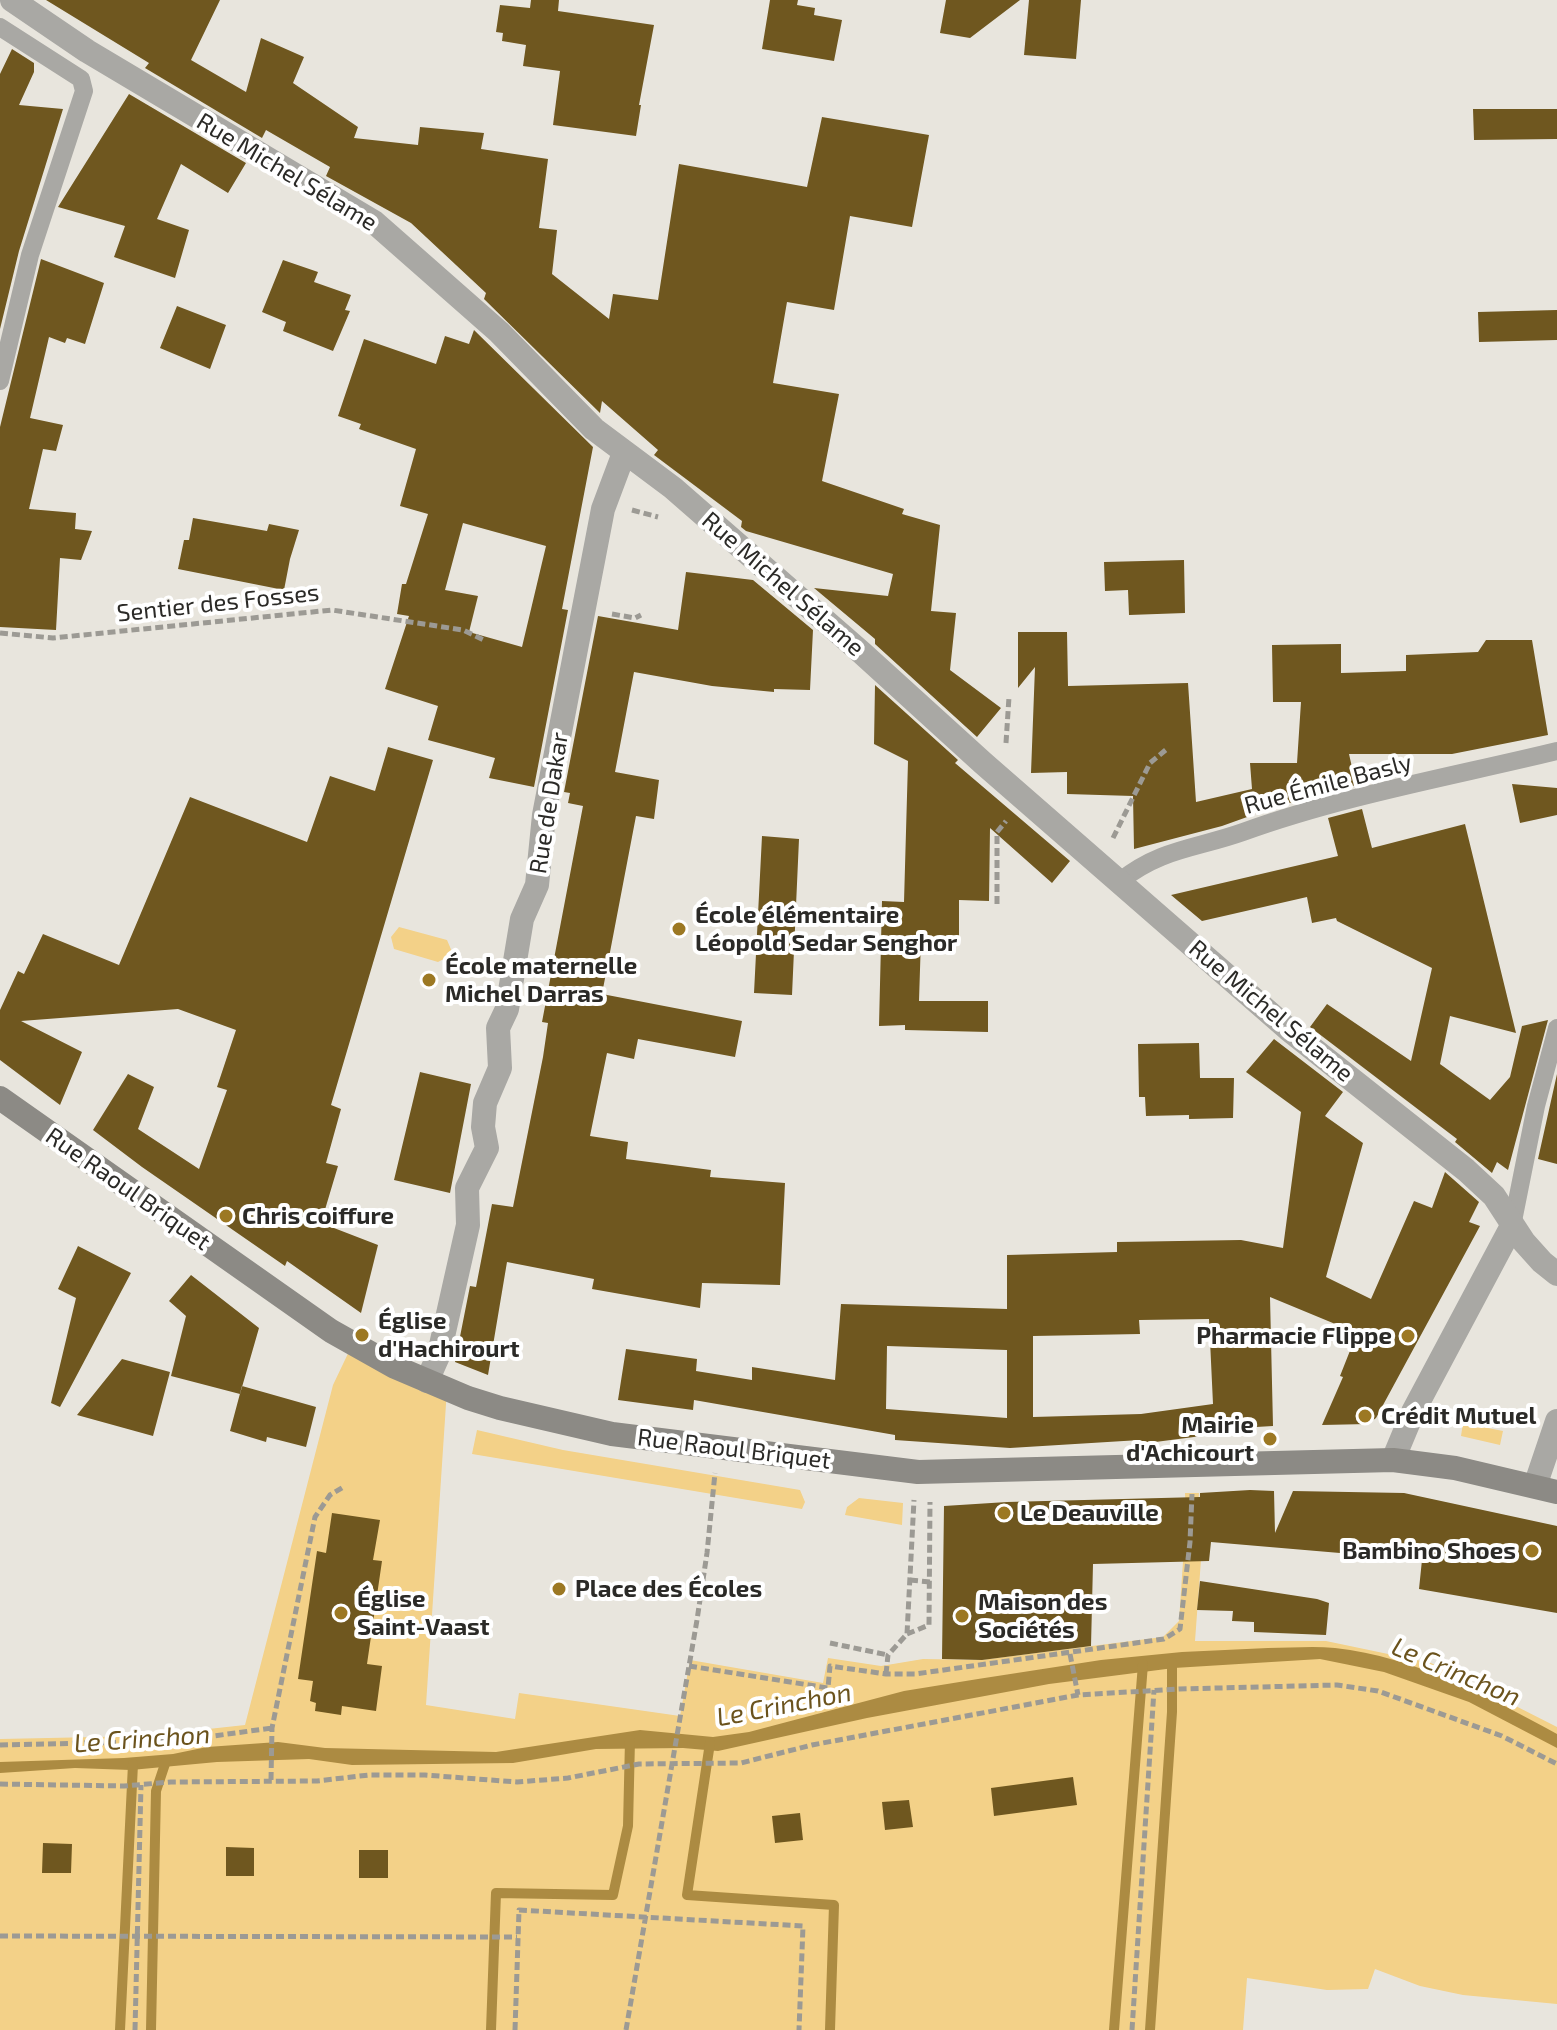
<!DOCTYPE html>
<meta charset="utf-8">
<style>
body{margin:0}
canvas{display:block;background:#e8e5dd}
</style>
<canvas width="1557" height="2030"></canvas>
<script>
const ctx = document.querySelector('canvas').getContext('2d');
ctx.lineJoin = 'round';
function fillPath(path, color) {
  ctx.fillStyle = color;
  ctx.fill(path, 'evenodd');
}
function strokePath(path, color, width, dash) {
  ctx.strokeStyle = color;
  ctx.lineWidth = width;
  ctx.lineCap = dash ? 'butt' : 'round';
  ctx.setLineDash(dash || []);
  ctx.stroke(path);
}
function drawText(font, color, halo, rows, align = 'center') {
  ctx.font = font + ' "Exo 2",sans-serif';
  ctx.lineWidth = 8;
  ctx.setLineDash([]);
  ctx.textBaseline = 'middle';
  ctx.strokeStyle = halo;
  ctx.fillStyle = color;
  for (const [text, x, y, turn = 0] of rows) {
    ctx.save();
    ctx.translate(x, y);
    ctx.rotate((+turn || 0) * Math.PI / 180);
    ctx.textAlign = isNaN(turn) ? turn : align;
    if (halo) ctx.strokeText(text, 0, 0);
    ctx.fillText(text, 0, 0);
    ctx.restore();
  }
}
const green = new Path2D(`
 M 399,927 L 447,940 L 453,954 L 438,962 L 394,949 L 391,937 Z
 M 353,1343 L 447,1389 L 426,1705 L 515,1719 L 519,1693 L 680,1716 L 690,1660 L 823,1683 L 828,1658 L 881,1666 L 923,1659 L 981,1660 L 1163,1637 L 1179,1621 L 1186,1517 L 1185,1493 L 1199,1493 L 1193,1559 L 1201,1560 L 1195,1641 L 1326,1641 L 1431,1663 L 1557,1727 L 1557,2004 L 1463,1995 L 1420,1986 L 1375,1969 L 1368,1989 L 1327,1990 L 1247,1978 L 1243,2030 L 0,2030 L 0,1739 L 144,1736 L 245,1725 L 333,1385 Z
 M 1463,1423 L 1503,1431 L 1500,1445 L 1461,1436 Z
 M 477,1430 L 563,1450 L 800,1490 L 805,1502 L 802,1509 L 472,1454 Z
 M 859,1498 L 903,1503 L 902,1525 L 845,1515 L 847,1507 Z`);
const water = new Path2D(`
 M 1268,1648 C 1290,1648 1313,1646 1335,1648 C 1416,1657 1487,1696 1557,1734 L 1557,1748 L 1469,1702 L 1384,1672 L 1320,1659 L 1174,1668 L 1049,1684 L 867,1718 L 718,1751 L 683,1748 L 596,1749 L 513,1763 L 352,1765 L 309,1759 L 217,1762 L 131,1770 L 75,1768 L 0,1773 L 0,1762 L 124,1758 L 173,1754 L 207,1747 L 278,1742 L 325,1748 L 496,1752 L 640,1730 L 713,1737 L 749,1732 L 904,1691 L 978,1679 L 1101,1660 L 1182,1652 Z`);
const stream = new Path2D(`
 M 710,1743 L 687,1895 L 834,1905 L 830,2030
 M 120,2030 L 133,1764
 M 151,2030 L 156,1791 L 166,1761
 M 491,2030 L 496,1893 L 613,1895 L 628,1826 L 630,1740
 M 1114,2030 L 1143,1664
 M 1150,2030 L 1172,1712 L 1172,1662`);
const building = new Path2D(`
 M 46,0 L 220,0 L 191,60 L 246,92 L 261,38 L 304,57 L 293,83 L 358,127 L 354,138 L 418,145 L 420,127 L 484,133 L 481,149 L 548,159 L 539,228 L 557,230 L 552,274 L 609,319 L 613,294 L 658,300 L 679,164 L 807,187 L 822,117 L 929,135 L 912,227 L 850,216 L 834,310 L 787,302 L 773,383 L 839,394 L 822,481 L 904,509 L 902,514 L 940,525 L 931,611 L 956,613 L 950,670 L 1001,708 L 977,737 L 875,644 L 875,639 L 814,588 L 888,596 L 893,574 L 746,531 L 741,527 L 742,521 L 654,455 L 658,450 L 602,401 L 600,413 L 484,299 L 486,293 L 411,223 L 326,176 L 330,167 L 266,130 L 262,138 L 145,68 L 149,63 Z
 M 531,0 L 559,0 L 558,11 L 654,25 L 639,105 L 641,105 L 636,136 L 553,125 L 560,71 L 523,66 L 526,45 L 502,41 L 503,33 L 496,32 L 500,5 L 530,8 Z
 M 770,0 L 798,0 L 797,5 L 815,8 L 814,15 L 842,20 L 834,61 L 762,49 Z
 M 946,0 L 1020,0 L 970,38 L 940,33 Z
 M 1029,0 L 1081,0 L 1076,59 L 1024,55 Z
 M 12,49 L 34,63 L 34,72 L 19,105 L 63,109 L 19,251 L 0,329 L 0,74 Z
 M 129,94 L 246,163 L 228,193 L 181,164 L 157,219 L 189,230 L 175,278 L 114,257 L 125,226 L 58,207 Z
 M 1473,109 L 1557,109 L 1557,139 L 1474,140 Z
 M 41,259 L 104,283 L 85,344 L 67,338 L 65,343 L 49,337 L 30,418 L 63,425 L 56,451 L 43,449 L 29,509 L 76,513 L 75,529 L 92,531 L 81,560 L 60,558 L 56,630 L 0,627 L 0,427 Z
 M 283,260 L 318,272 L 314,282 L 351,295 L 345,310 L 350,311 L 333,351 L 283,331 L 286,322 L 262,312 Z
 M 177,306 L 226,325 L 210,369 L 160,348 Z
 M 1557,310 L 1557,340 L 1479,342 L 1478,312 Z
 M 474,330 L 593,447 L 562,609 L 568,610 L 534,787 L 489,778 L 495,758 L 428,740 L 438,706 L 385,689 L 409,616 L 397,614 L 402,584 L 406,584 L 428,514 L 400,506 L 416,449 L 359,429 L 361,424 L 338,416 L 364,339 L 436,364 L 445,336 L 469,344 ZM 463,523 L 546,546 L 522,647 L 469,632 L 478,596 L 445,590 Z
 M 193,518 L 267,531 L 269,524 L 299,530 L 290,559 L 284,590 L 178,569 L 184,540 L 189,540 Z
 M 1184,560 L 1185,613 L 1129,615 L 1128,590 L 1105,591 L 1104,562 Z
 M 686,572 L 753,580 L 813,630 L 810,690 L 774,689 L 774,692 L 712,686 L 634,672 L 615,772 L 659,780 L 654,819 L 636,816 L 602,994 L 742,1021 L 735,1057 L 638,1039 L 634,1059 L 607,1053 L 590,1136 L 628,1142 L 626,1159 L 711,1170 L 710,1177 L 785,1183 L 780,1285 L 702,1283 L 700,1308 L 592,1289 L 594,1279 L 507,1262 L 488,1375 L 455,1362 L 470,1286 L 476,1287 L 492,1204 L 513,1207 L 543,1057 L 548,1023 L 542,1022 L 583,806 L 568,803 L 570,793 L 564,792 L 598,616 L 678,630 Z
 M 1018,632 L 1067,632 L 1068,686 L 1188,683 L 1196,802 L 1252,789 L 1250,763 L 1297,763 L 1301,702 L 1273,702 L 1272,645 L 1341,644 L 1341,673 L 1406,671 L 1406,655 L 1478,652 L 1486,640 L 1532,640 L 1548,735 L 1452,754 L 1349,754 L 1356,785 L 1275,807 L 1222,826 L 1134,849 L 1133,796 L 1067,794 L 1067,772 L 1031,773 L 1035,667 L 1018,688 Z
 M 875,685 L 958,760 L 955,763 L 1070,861 L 1052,883 L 990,828 L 989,901 L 959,900 L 959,937 L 921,938 L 919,1001 L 988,1001 L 988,1032 L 905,1030 L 905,1025 L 879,1026 L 882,901 L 904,902 L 908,761 L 874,744 Z
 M 388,747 L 433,760 L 331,1105 L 341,1109 L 326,1163 L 338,1166 L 321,1223 L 378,1245 L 361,1313 L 287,1261 L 285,1266 L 142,1167 L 93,1130 L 128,1074 L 154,1087 L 138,1129 L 199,1169 L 227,1090 L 217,1087 L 236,1030 L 178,1009 L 21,1021 L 82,1052 L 60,1105 L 0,1060 L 0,1010 L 18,971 L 24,974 L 43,934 L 119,965 L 190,797 L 307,842 L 330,776 L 375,791 Z
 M 1512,784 L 1557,788 L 1557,815 L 1520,823 Z
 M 1362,809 L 1372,848 L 1465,824 L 1516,1033 L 1450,1016 L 1440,1064 L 1490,1100 L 1510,1077 L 1522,1026 L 1548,1020 L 1508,1170 L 1497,1162 L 1492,1173 L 1455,1142 L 1457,1139 L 1310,1027 L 1327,1004 L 1411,1061 L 1432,968 L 1337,921 L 1336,918 L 1312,923 L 1307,897 L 1202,921 L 1171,895 L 1338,856 L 1328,818 Z
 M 762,836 L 799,839 L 792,995 L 754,993 Z
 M 1274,1039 L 1343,1092 L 1325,1116 L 1363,1143 L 1326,1277 L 1371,1299 L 1414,1201 L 1432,1208 L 1445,1172 L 1479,1202 L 1469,1222 L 1480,1226 L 1376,1418 L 1368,1424 L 1322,1425 L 1343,1377 L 1340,1376 L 1357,1333 L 1270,1297 L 1273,1426 L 1239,1428 L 1240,1431 L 1140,1444 L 1140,1440 L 1010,1448 L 895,1440 L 895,1435 L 694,1400 L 693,1410 L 618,1400 L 626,1349 L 697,1359 L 696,1371 L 752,1380 L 752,1367 L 835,1380 L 841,1304 L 1007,1309 L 1007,1255 L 1117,1252 L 1117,1242 L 1241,1240 L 1283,1248 L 1301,1112 L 1246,1072 ZM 1209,1319 L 1213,1404 L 1141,1414 L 1033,1417 L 1033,1336 L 1140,1334 L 1139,1320 ZM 887,1346 L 1007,1350 L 1007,1418 L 886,1409 Z
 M 1199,1043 L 1200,1078 L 1234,1078 L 1233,1118 L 1189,1119 L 1189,1115 L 1146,1116 L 1145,1097 L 1139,1097 L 1138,1044 Z
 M 420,1072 L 471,1084 L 450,1193 L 394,1180 Z
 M 1557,1074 L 1557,1164 L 1538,1159 Z
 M 78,1246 L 131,1273 L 60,1407 L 51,1403 L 76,1298 L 58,1289 Z
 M 191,1275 L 259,1328 L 240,1394 L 171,1376 L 186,1316 L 169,1301 Z
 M 122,1359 L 170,1372 L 153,1436 L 77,1415 Z
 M 242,1386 L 316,1407 L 306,1447 L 267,1437 L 266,1442 L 230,1431 Z
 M 1250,1490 L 1274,1491 L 1275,1533 L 1293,1491 L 1404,1493 L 1557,1526 L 1557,1613 L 1419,1589 L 1422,1560 L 1211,1542 L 1209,1561 L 1093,1564 L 1091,1646 L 982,1660 L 942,1659 L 944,1506 L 1007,1502 L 1200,1497 L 1200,1493 Z
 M 332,1513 L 380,1520 L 373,1560 L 382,1561 L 367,1664 L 382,1666 L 376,1711 L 342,1706 L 341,1715 L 315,1711 L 316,1703 L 310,1701 L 313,1681 L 298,1679 L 317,1551 L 326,1553 Z
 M 1200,1581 L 1317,1599 L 1329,1603 L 1326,1635 L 1254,1632 L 1254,1622 L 1232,1621 L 1233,1611 L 1197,1610 Z
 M 1073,1777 L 1077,1805 L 994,1816 L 991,1788 Z
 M 909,1800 L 913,1827 L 885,1830 L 882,1802 Z
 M 800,1813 L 803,1840 L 775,1843 L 772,1816 Z
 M 43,1843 L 72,1844 L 71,1873 L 42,1873 Z
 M 226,1847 L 254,1848 L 254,1876 L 226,1876 Z
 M 359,1850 L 388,1850 L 388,1878 L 359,1878 Z`);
const path = new Path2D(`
 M 632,510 L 658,517
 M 612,614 L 635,618 L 641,615
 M 0,633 L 53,638 L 332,610 L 463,630 L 484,640
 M 1006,743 L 1009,697
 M 1113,838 L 1150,763 L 1168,748
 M 997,904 L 997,832 L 1006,821
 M 910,1580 L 930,1582
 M 907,1634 L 929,1625 L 930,1502
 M 830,1643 L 888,1655
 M 1070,1654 L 1078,1695
 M 689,1666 L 828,1688 L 830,1666 L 886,1674 L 915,1674 L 1164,1639 L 1180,1629 L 1190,1542 L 1192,1494
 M 886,1674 L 888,1655 L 907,1634 L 914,1500
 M 0,1745 L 177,1741 L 272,1728
 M 271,1780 L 272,1728 L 315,1517 L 330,1495 L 345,1486
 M 0,1784 L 124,1786 L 171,1782 L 317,1781 L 369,1775 L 425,1775 L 517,1782 L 568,1778 L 639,1764 L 741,1763 L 812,1745 L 1078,1695 L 1179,1689 L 1337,1685 L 1378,1691 L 1502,1736 L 1557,1764
 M 0,1936 L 517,1937
 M 135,2030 L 141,1785
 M 515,2030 L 519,1910 L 803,1926 L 799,2030
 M 626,2030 L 697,1620 L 707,1553 L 715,1473
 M 1132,2030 L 1154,1690`);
const lane = new Path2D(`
 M 0,27 L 81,79 L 84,91 L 30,255 L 0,381
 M 1120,881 C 1162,848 1195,849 1243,832 C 1342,796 1454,776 1557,751
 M 1512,1226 L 1536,1106 L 1557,1028`);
const street = new Path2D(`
 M 12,0 L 87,51 L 374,222 L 499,332 L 594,429 L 673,488 L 862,653 L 983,763 L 1288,1029 L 1466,1170 L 1494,1196 L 1524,1242 L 1542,1262 L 1557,1274
 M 427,1381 L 439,1354 L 468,1225 L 467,1188 L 487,1148 L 483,1127 L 485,1103 L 500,1068 L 498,1028 L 507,1009 L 522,919 L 537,885 L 544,815 L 603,509 L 624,453
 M 1393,1460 L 1413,1412 L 1512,1226
 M 1535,1486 L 1557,1421`);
const secondary = new Path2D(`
 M 0,1098 L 331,1331 L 395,1367 L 468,1398 L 500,1408 L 612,1434 L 918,1472 L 1393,1460 L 1455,1468 L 1557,1492`);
const markers = [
 [679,929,8,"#9c7823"],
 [429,980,8,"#9c7823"],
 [226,1216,8,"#9c7823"],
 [362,1335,8,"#9c7823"],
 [1408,1336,8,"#9c7823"],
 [1365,1416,8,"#9c7823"],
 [1270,1439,8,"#9c7823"],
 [1004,1513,8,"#9c7823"],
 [1532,1551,8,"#9c7823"],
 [559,1589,8,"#9c7823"],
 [341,1613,8,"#9c7823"],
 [962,1616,8,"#9c7823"]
];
const streetNames = [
 ["Rue Michel Sélame",287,172,31],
 ["Rue Michel Sélame",783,584,41],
 ["Sentier des Fosses",218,603,-6],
 ["Rue Émile Basly",1328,784,-15],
 ["Rue de Dakar",549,803,-81],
 ["Rue Michel Sélame",1271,1011,40],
 ["Rue Raoul Briquet",128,1189,35],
 ["Rue Raoul Briquet",734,1449,7]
];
const poiNames = [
 ["École élémentaire",695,915],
 ["Léopold Sedar Senghor",695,943],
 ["École maternelle",445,966],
 ["Michel Darras",445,994],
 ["Chris coiffure",242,1216],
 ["Église",378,1321],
 ["d'Hachirourt",378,1349],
 ["Pharmacie Flippe",1392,1336,"right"],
 ["Crédit Mutuel",1381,1416],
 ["Mairie",1254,1425,"right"],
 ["d'Achicourt",1254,1453,"right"],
 ["Le Deauville",1020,1513],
 ["Bambino Shoes",1516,1551,"right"],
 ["Place des Écoles",575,1589],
 ["Église",357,1599],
 ["Saint-Vaast",357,1627],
 ["Maison des",978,1602],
 ["Sociétés",978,1630]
];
const waterNames = [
 ["Le Crinchon",1456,1672,23],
 ["Le Crinchon",784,1705,-11],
 ["Le Crinchon",142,1739,-4]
];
fillPath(green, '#f3d188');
fillPath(water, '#ac8b42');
strokePath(stream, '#ac8b42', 10);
fillPath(building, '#6f571f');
strokePath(path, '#9c9a94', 5, [8, 4]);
strokePath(lane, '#a9a8a4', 18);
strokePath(street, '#a9a8a4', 24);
strokePath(secondary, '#8c8a85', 24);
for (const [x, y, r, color] of markers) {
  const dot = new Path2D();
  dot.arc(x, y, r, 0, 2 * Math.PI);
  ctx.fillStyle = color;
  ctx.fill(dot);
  strokePath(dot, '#fff', 3);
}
drawText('24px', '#2b2a27', '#fff', streetNames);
drawText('bold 24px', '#2b2a27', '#fff', poiNames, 'left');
drawText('italic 26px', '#6b531d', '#fff', waterNames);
</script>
